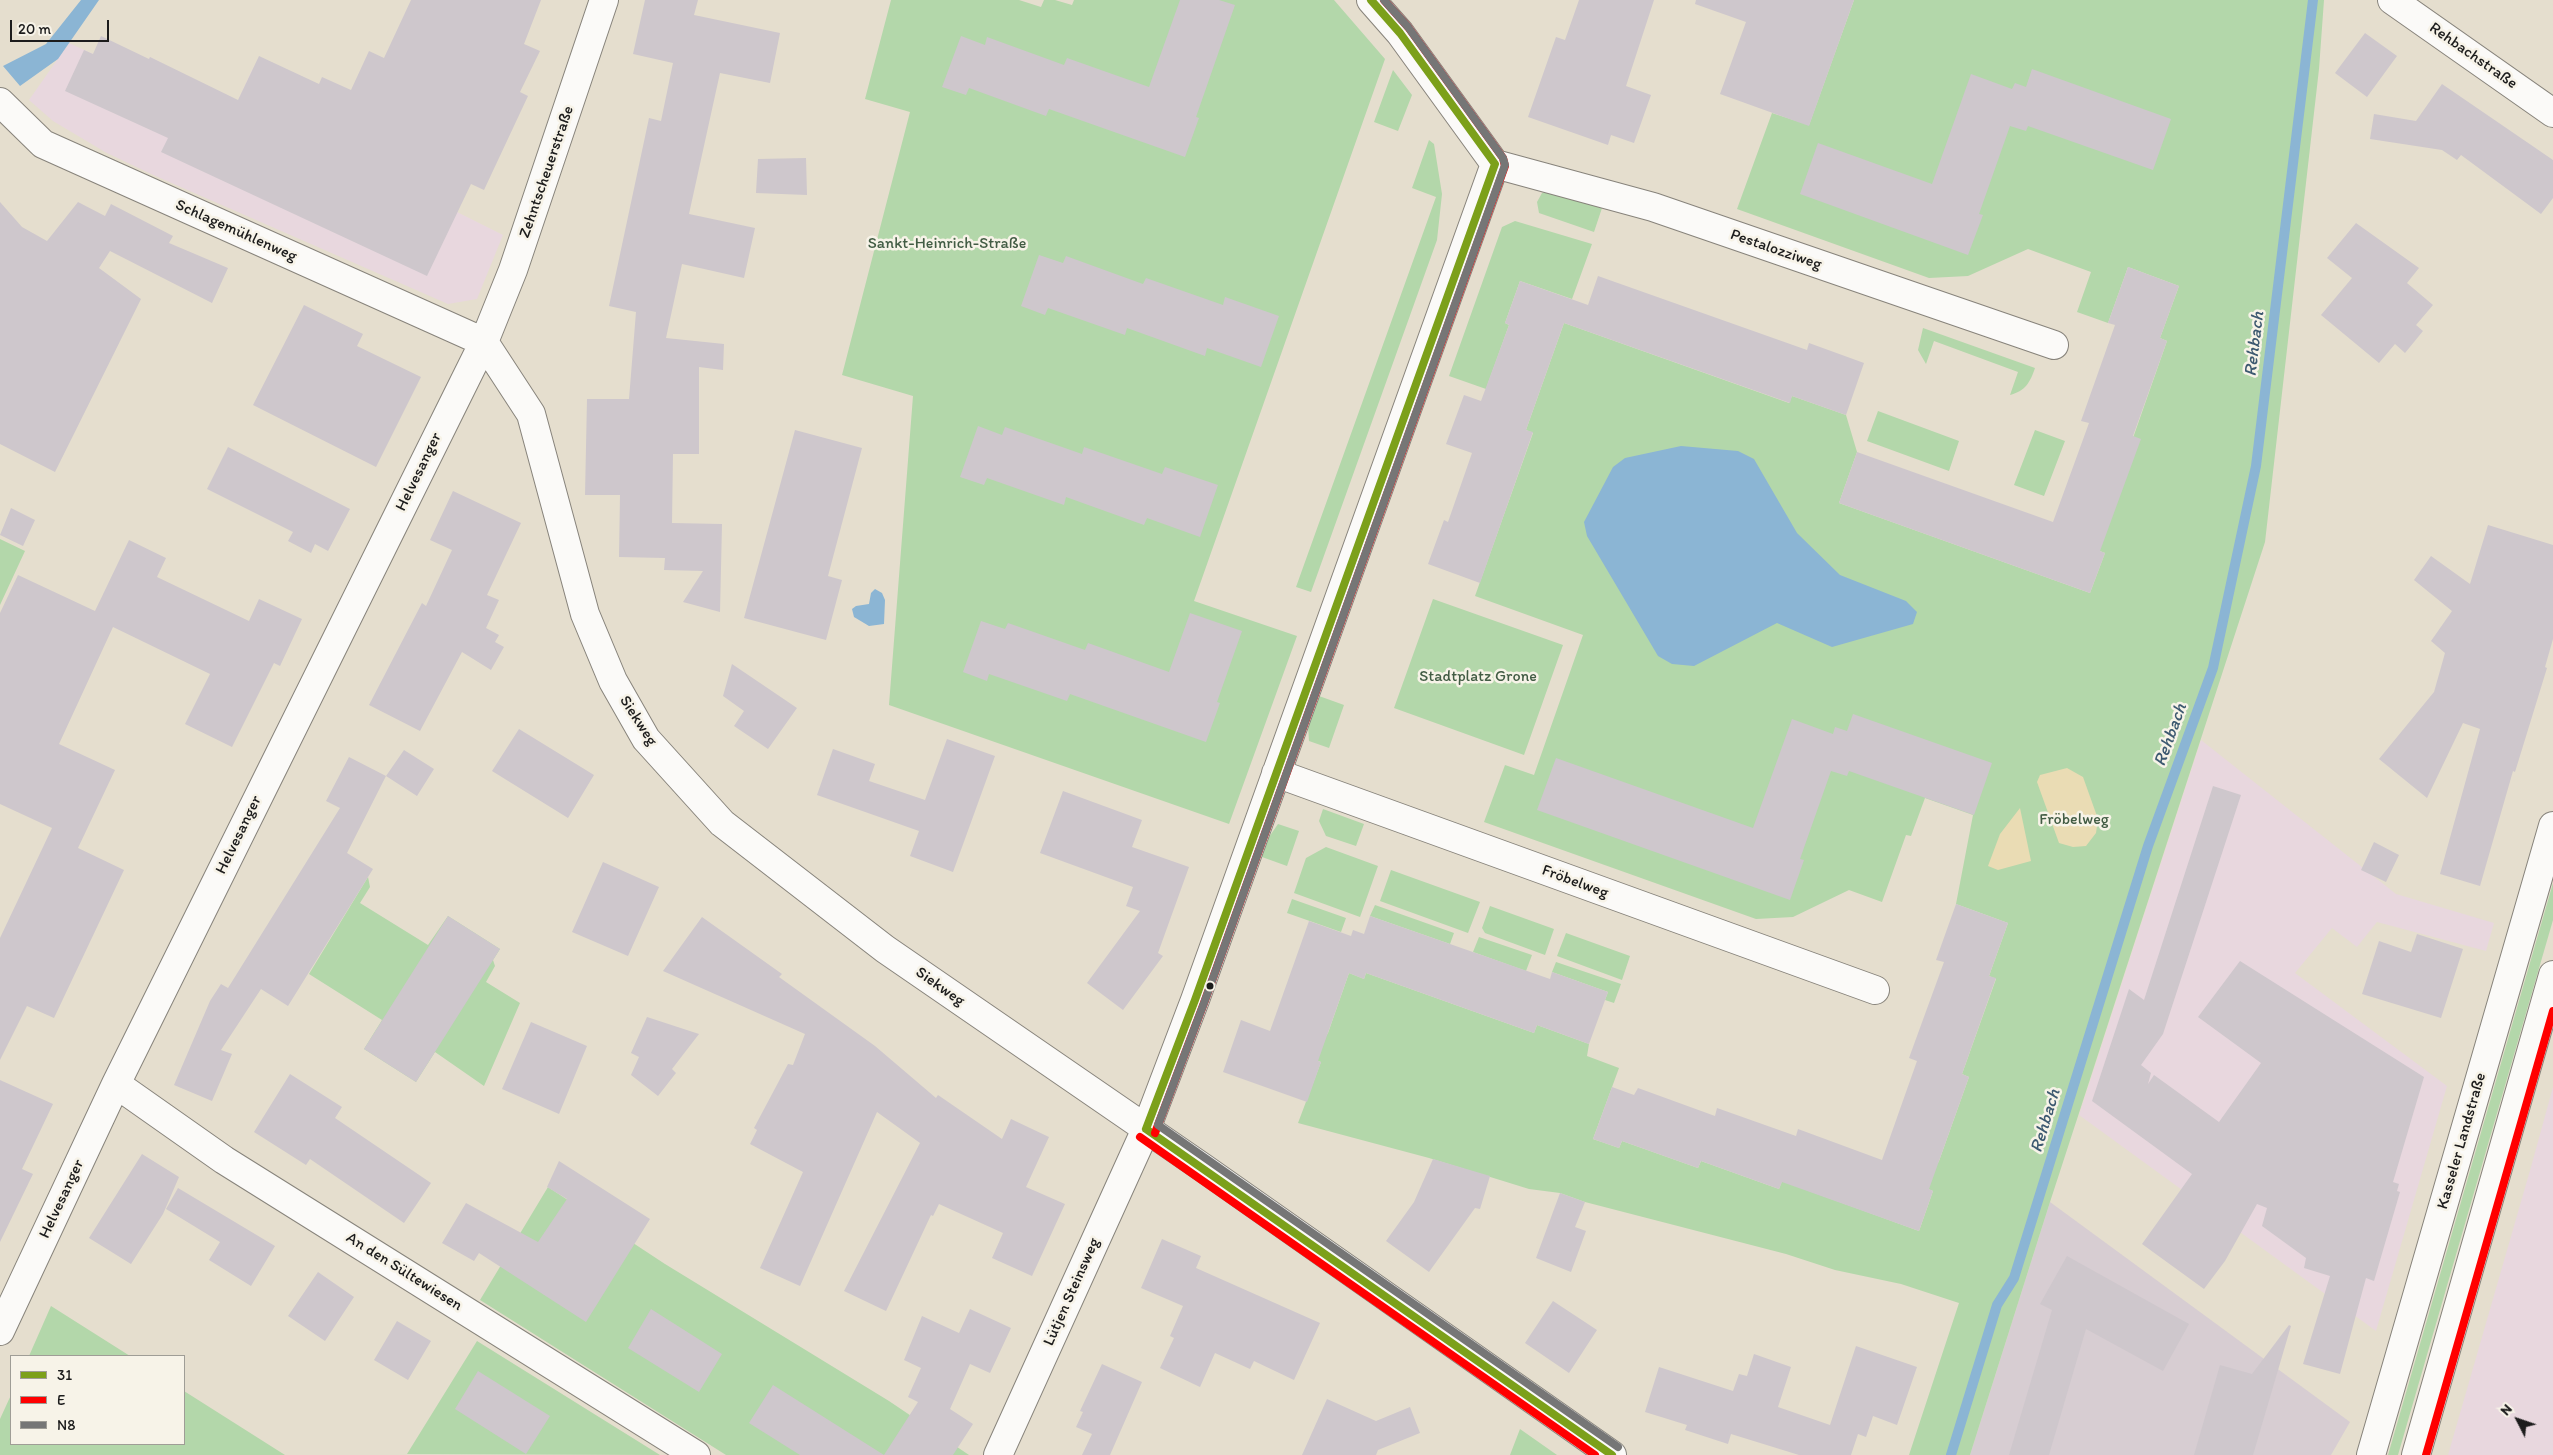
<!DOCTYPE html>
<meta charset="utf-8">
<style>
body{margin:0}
#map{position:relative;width:2553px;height:1455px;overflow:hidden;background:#e5dece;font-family:Itim,sans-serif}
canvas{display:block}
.legend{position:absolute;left:10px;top:1355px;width:175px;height:90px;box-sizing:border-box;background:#f7f3e8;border:1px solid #9f9d96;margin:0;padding:6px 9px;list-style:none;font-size:15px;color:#1c1c1c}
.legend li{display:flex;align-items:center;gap:10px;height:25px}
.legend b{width:25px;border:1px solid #9f9d96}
.north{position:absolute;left:2493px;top:1395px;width:50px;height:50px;-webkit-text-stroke:4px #f7f3e8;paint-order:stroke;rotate:311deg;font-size:14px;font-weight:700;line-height:20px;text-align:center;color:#1c1c1c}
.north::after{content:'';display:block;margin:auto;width:18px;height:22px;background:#1c1c1c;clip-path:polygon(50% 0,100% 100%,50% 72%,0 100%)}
.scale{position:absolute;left:10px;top:20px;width:99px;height:22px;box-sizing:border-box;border:2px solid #1c1c1c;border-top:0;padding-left:6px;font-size:15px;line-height:18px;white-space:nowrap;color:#1c1c1c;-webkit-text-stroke:4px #f7f3e8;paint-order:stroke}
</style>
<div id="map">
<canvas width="2553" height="1455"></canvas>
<ul class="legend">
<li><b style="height:6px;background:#7ca01a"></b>31</li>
<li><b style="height:6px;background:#f00"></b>E</li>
<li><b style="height:6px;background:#767676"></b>N8</li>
</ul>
<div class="north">N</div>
<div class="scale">20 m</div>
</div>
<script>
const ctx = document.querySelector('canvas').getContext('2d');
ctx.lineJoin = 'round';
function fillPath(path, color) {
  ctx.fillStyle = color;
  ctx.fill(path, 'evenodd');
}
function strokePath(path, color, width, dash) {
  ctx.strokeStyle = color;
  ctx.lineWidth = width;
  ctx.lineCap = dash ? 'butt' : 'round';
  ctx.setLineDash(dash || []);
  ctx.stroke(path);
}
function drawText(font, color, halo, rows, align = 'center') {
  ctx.font = font + ' Itim,sans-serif';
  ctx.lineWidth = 5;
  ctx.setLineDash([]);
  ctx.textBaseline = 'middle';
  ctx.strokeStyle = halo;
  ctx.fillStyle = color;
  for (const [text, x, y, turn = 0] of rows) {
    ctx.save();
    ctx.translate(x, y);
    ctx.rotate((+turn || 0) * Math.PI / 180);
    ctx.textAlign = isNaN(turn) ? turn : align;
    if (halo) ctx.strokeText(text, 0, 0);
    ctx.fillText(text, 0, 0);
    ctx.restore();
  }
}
const built = new Path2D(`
 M 69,43 L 93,54 L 149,59 L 150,57 L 237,103 L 252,70 L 410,144 L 457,212 L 503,235 L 477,299 L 448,304 L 151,174 L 105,152 L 53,121 L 29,100 Z
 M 2201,740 L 2396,894 L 2494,923 L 2486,951 L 2377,922 L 2357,947 L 2332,928 L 2295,973 L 2447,1086 L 2376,1331 L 2079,1115 Z
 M 2553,1087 L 2553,1455 L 2448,1455 L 2531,1167 Z`);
const industrial = new Path2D(`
 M 2050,1202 L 2350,1422 L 2331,1455 L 1970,1455 Z`);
const green = new Path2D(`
 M 891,0 L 1019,0 L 1041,7 L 1044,0 L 1055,0 L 1072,5 L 1074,0 L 1334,0 L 1385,59 L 1194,601 L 1297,636 L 1229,824 L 889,705 L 913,396 L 842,375 L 910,112 L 865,99 Z
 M 1854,0 L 2324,0 L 2319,69 L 2265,542 L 2050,1202 L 1970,1455 L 1909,1455 L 1959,1303 L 1901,1284 L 1835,1270 L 1786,1254 L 1585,1202 L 1560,1193 L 1529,1189 L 1429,1158 L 1298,1123 L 1321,1062 L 1311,1058 L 1328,1033 L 1349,973 L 1364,979 L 1366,973 L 1534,1033 L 1537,1025 L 1589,1044 L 1587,1056 L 1619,1068 L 1593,1139 L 1619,1148 L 1622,1141 L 1698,1168 L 1701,1161 L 1779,1189 L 1782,1181 L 1919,1231 L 1933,1191 L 1923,1187 L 1939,1161 L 1969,1077 L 1962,1074 L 1996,979 L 1989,976 L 2008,923 L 1956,904 L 1973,815 L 1925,798 L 1911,836 L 1906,835 L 1882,902 L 1849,890 L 1793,917 L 1756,919 L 1484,822 L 1505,765 L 1534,775 L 1583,635 L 1475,596 L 1533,433 L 1526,430 L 1564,323 L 1789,403 L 1792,396 L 1846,415 L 1857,452 L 1839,503 L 2090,593 L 2105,553 L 2094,549 L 2167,341 L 2160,338 L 2179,286 L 2128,267 L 2108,323 L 2077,312 L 2091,272 L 2028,249 L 1968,276 L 1929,278 L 1737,209 L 1772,113 L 1809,125 Z
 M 1393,70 L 1412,95 L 1398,131 L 1374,122 Z
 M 1429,140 L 1434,144 L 1442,194 L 1437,240 L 1311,592 L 1296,587 L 1436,197 L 1412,188 Z
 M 1546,192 L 1602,208 L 1594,232 L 1539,213 L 1537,202 L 1542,193 Z
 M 1515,221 L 1592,244 L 1572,299 L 1520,281 L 1505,323 L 1509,325 L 1486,389 L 1449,376 L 1502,227 Z
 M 1923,328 L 2035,368 C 2030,383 2025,391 2010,395 L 2018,372 L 1934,341 L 1926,364 L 1918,350 Z
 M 1878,411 L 1959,441 L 1949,471 L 1867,441 Z
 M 2035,430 L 2065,441 L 2044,496 L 2014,485 Z
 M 0,539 L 25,551 L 0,605 Z
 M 1433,599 L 1563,645 L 1524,755 L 1394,708 Z
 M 1319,696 L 1344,705 L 1329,748 L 1309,741 L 1308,726 Z
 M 1323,809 L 1364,824 L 1356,846 L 1326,836 L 1319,821 Z
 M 1278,824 L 1299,831 L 1287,866 L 1262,857 L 1269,837 Z
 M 1326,847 L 1378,866 L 1360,917 L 1294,893 L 1306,858 Z
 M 1391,870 L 1480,902 L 1468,933 L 1380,901 Z
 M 368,877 L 370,887 L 360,903 L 428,945 L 448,916 L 500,949 L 493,960 L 495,966 L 486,982 L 520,1003 L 484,1086 L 435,1052 L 416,1082 L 364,1049 L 382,1020 L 309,974 Z
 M 2553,883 L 2553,920 L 2398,1455 L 2388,1455 Z
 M 1292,899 L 1346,918 L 1341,932 L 1287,913 Z
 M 1375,905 L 1454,933 L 1450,944 L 1370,916 Z
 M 1490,906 L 1554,929 L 1545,955 L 1485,933 L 1482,928 Z
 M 1566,933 L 1630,956 L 1622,980 L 1557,956 Z
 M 1479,937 L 1532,955 L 1526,971 L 1473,952 Z
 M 1556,962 L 1621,984 L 1614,1003 L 1605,1000 L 1608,992 L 1552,972 Z
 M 548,1187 L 665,1264 L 889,1401 L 969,1455 L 726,1455 L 480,1300 Z
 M 51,1306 L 130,1356 L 29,1356 Z
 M 477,1341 L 660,1455 L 407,1454 Z
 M 184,1391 L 285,1455 L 0,1455 L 0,1419 L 11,1395 L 11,1444 L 184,1444 Z
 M 1520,1429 L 1557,1455 L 1510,1455 Z`);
const sand = new Path2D(`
 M 2067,768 L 2083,777 L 2098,819 L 2096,833 L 2086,846 L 2073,847 L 2059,843 L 2037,782 L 2040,775 Z
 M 2020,808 L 2031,861 L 1998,870 L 1988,866 L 2000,834 Z`);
const water = new Path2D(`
 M 81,0 L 99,0 L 58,59 L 20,86 L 3,66 L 46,44 Z
 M 1681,446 L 1738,451 L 1754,459 L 1797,533 L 1840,575 L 1906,601 L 1917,612 L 1913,624 L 1832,647 L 1777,623 L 1694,666 L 1672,664 L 1658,656 L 1587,536 L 1584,522 L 1613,467 L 1625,458 Z
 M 875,589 L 882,593 L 885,600 L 884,624 L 869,626 L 854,617 L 852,609 L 856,606 L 869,604 L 871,593 Z`);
const stream = new Path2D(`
 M 1951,1455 L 1997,1305 L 2014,1278 L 2148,846 L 2213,668 L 2256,466 L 2313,0`);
const building = new Path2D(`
 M 411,0 L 541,0 L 524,44 L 540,51 L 520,92 L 528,96 L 484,190 L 471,184 L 427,276 L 161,152 L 168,138 L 65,91 L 84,50 L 93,54 L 101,36 L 149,59 L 150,57 L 238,100 L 259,56 L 319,84 L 322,77 L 351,90 L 369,51 L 384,58 Z
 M 645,0 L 698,0 L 694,15 L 780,33 L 770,83 L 720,73 L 689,214 L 755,228 L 744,278 L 682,264 L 666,338 L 724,344 L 723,370 L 699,367 L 699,454 L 673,454 L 672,523 L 722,524 L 720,612 L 683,602 L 703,571 L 664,570 L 665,558 L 619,557 L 620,495 L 585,495 L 587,399 L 629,399 L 636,312 L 609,306 L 649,118 L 661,121 L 673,63 L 633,54 Z
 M 1180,0 L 1219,0 L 1235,5 L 1196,117 L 1199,118 L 1185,157 L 1049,109 L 1046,116 L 969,88 L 966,95 L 942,87 L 961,36 L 985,45 L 987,37 L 1064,65 L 1067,58 L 1149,87 Z
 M 1579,0 L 1654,0 L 1626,86 L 1651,95 L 1634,143 L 1611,135 L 1608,145 L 1528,117 L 1556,37 L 1565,40 Z
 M 1696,0 L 1854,0 L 1809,126 L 1720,94 L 1746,22 L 1695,4 Z
 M 2365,33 L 2397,56 L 2367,97 L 2335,73 Z
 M 2032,69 L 2171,119 L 2153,170 L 2028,126 L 2026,131 L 2010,126 L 1979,214 L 1983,215 L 1968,255 L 1800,194 L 1818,143 L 1932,184 L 1971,74 L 2012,89 L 2015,83 L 2026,87 Z
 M 2442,84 L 2553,160 L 2553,198 L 2541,214 L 2461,155 L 2457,160 L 2442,150 L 2370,139 L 2374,114 L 2416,121 Z
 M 806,158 L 807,195 L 756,193 L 758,159 Z
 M 0,202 L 22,227 L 47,241 L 78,202 L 105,216 L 111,204 L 173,236 L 169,243 L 228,268 L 212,303 L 110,251 L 99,268 L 141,299 L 55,472 L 0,444 Z
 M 2356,223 L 2419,268 L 2407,283 L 2433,305 L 2416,325 L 2423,331 L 2405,353 L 2395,344 L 2379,363 L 2321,315 L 2352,278 L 2327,258 Z
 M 1039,255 L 1063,263 L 1066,256 L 1143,284 L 1146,278 L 1223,305 L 1225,297 L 1279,316 L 1261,367 L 1207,348 L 1205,356 L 1127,328 L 1125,335 L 1048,308 L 1045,315 L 1021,306 Z
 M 2128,267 L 2179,286 L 2160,338 L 2167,341 L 2133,436 L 2141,439 L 2100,551 L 2105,553 L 2090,593 L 1839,503 L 1857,452 L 2053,522 L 2089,423 L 2081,421 L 2115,325 L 2108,323 Z
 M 1598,276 L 1807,350 L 1809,343 L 1864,363 L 1846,415 L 1792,396 L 1790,403 L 1564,323 L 1526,430 L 1533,432 L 1480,583 L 1428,564 L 1444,520 L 1448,522 L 1472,453 L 1446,444 L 1464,395 L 1481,401 L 1509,325 L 1505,323 L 1520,281 L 1588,305 Z
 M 304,305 L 363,334 L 357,346 L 421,377 L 376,467 L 253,405 Z
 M 978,426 L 1002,435 L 1005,427 L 1082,454 L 1084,447 L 1162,474 L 1165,467 L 1218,485 L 1200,537 L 1147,518 L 1144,525 L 1066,497 L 1064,505 L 987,478 L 984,485 L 960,477 Z
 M 795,430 L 862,448 L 828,576 L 842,580 L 826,640 L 744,618 Z
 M 228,447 L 350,509 L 328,551 L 315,544 L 311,553 L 288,541 L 293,532 L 207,489 Z
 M 453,491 L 521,523 L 487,595 L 499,600 L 486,628 L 499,635 L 495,642 L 504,647 L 491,670 L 462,652 L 420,731 L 369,705 L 422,603 L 426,606 L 452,550 L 430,540 Z
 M 11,508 L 35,520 L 23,546 L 0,535 Z
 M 2488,525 L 2553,545 L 2553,639 L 2545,667 L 2547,668 L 2515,772 L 2513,771 L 2480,886 L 2440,874 L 2480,729 L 2463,723 L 2427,798 L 2379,759 L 2434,692 L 2445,653 L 2431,641 L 2452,611 L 2414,580 L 2431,556 L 2470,584 Z
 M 129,540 L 166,558 L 157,577 L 249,621 L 259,599 L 302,619 L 280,666 L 274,663 L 232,747 L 185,724 L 210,674 L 113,627 L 59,744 L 115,770 L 78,848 L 124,870 L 54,1018 L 27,1006 L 0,1060 L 0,938 L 52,828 L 0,804 L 0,613 L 18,575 L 95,611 Z
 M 1190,613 L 1242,631 L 1217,702 L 1220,703 L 1206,742 L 1070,694 L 1067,701 L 989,674 L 987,681 L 963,672 L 981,621 L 1005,629 L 1008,623 L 1085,650 L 1088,643 L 1169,672 Z
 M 732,664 L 797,708 L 768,749 L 734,726 L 744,711 L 723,696 Z
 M 1853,714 L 1992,763 L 1974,815 L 1849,771 L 1847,776 L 1831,771 L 1800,859 L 1804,860 L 1790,900 L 1537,810 L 1556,758 L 1753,828 L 1792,719 L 1833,734 L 1835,727 L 1847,731 Z
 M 519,729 L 594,775 L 568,818 L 492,771 Z
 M 947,739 L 995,756 L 953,872 L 910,856 L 919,831 L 817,795 L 833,749 L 875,764 L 869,781 L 925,800 Z
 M 404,750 L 434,769 L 417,796 L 386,776 Z
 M 349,757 L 386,776 L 347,853 L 373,869 L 288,1006 L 261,989 L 221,1050 L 232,1054 L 212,1101 L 174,1085 L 210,1001 L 221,984 L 228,988 L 340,808 L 326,801 Z
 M 2213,786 L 2241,795 L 2163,1034 L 2141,1065 L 2151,1073 L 2148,1084 L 2154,1075 L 2219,1122 L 2261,1063 L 2198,1017 L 2240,961 L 2424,1077 L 2393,1182 L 2399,1184 L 2397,1191 L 2400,1192 L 2374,1281 L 2366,1278 L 2340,1374 L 2303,1364 L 2330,1276 L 2304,1268 L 2306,1258 L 2262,1226 L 2267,1208 L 2257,1204 L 2225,1261 L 2204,1289 L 2142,1244 L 2192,1174 L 2092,1101 L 2129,989 L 2144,1000 Z
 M 1063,791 L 1142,820 L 1132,847 L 1189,867 L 1158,953 L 1163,956 L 1123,1010 L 1087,983 L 1140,911 L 1126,906 L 1133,887 L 1040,853 Z
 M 2374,842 L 2399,855 L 2386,882 L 2361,870 Z
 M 603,862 L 659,887 L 628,956 L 572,932 Z
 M 1956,904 L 2008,923 L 1989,976 L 1996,978 L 1962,1074 L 1969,1077 L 1929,1189 L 1933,1191 L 1919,1231 L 1782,1182 L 1779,1189 L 1701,1161 L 1698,1168 L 1622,1141 L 1619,1148 L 1593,1139 L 1612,1087 L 1634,1095 L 1638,1088 L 1715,1116 L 1717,1108 L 1796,1136 L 1798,1129 L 1882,1160 L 1917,1061 L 1909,1058 L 1944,962 L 1936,960 Z
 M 448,916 L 500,949 L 416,1082 L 364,1049 Z
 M 1370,916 L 1550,979 L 1552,972 L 1608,992 L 1589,1044 L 1537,1025 L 1534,1033 L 1366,973 L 1364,979 L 1349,973 L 1318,1061 L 1321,1062 L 1307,1102 L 1223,1072 L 1241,1020 L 1270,1031 L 1309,921 L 1351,936 L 1353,930 L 1364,934 Z
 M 702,917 L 782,974 L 779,977 L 875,1046 L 936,1098 L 938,1095 L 1002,1139 L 1011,1119 L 1049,1137 L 1026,1187 L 1065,1204 L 1032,1276 L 992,1258 L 1003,1233 L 939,1204 L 933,1216 L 931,1215 L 886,1311 L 844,1291 L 920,1143 L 877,1112 L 800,1286 L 760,1268 L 803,1172 L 750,1144 L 757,1130 L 754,1128 L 788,1064 L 793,1065 L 805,1034 L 663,971 Z
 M 2417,934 L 2463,949 L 2441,1018 L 2362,994 L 2379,941 L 2411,952 Z
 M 647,1017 L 699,1034 L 672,1069 L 676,1073 L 658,1096 L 631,1075 L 639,1057 L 631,1053 Z
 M 531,1022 L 587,1046 L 559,1114 L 502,1089 Z
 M 290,1074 L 342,1107 L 335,1118 L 431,1183 L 404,1223 L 310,1159 L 306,1165 L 254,1132 Z
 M 0,1080 L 53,1104 L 22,1169 L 33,1174 L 0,1242 Z
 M 142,1154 L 179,1177 L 163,1214 L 131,1264 L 89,1238 Z
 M 1433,1159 L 1490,1176 L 1480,1209 L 1475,1208 L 1429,1272 L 1386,1241 L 1414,1202 Z
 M 559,1161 L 650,1219 L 586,1322 L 479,1253 L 474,1261 L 442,1243 L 466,1203 L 538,1242 L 567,1199 L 547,1187 Z
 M 178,1188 L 275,1246 L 251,1286 L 209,1260 L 220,1242 L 166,1209 Z
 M 1560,1193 L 1585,1202 L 1575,1227 L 1586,1231 L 1571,1272 L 1536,1258 Z
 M 1162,1239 L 1201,1256 L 1196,1268 L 1320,1323 L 1294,1380 L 1254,1361 L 1250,1369 L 1215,1353 L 1200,1387 L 1160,1368 L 1174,1338 L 1170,1336 L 1183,1306 L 1141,1288 Z
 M 2067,1256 L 2189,1324 L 2163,1371 L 2086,1329 L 2049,1455 L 2009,1455 L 2052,1310 L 2040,1304 Z
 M 318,1272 L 354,1297 L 325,1341 L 288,1316 Z
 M 1553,1301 L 1597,1330 L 1569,1373 L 1525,1343 Z
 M 651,1309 L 722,1354 L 699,1392 L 628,1348 Z
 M 970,1309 L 1011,1328 L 990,1373 L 970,1364 L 950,1409 L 973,1424 L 953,1455 L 800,1455 L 749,1423 L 773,1385 L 884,1455 L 918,1402 L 908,1397 L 921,1368 L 904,1360 L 922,1316 L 959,1333 Z
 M 397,1321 L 431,1341 L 408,1380 L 374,1360 Z
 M 2289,1325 L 2291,1326 L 2253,1455 L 2194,1455 L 2220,1365 L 2252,1374 Z
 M 1856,1346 L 1917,1367 L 1897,1425 L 1873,1416 L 1866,1437 L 1858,1434 L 1851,1455 L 1799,1455 L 1731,1434 L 1728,1444 L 1685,1430 L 1687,1425 L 1645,1412 L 1659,1367 L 1733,1391 L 1739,1374 L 1747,1376 L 1754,1354 L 1791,1367 L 1778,1407 L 1830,1425 Z
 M 1102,1364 L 1142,1382 L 1110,1455 L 1082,1455 L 1092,1434 L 1076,1427 L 1083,1412 L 1080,1411 Z
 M 478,1371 L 550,1416 L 526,1454 L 455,1409 Z
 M 1327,1399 L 1376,1421 L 1410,1407 L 1420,1433 L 1378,1450 L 1376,1455 L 1302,1455 Z`);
const minor = new Path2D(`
 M 2392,0 L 2553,113
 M 0,102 L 43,144 L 484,342
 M 1495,164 L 1653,207 L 2054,345
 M 484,342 L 531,414 L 585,614 L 613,681 L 646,739 L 722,823 L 885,949 L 1202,1167 L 1612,1455
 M 1276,773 L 1875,990
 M 116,1084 L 224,1160 L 696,1455
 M 0,1331 L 116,1084 L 484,342 L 513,270 L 604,0
 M 998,1455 L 1146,1129 L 1195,1000 L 1495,164 L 1400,33 L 1371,0`);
const primary = new Path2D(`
 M 2371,1455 L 2553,826
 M 2416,1455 L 2553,975`);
const bus1 = new Path2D(`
 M 1146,1129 L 1195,1000 L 1495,164 L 1400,33 L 1371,0
 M 1146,1129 L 1612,1455`);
const bus2 = new Path2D(`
 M 1155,1133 L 1204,1003 L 1505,166 L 1503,158 L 1408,27 L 1384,0
 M 1140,1137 L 1595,1455
 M 2426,1455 L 2553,1011`);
const bus3 = new Path2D(`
 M 1384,0 L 1408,27 L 1503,158 L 1505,165 L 1204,1003 L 1158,1125 L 1618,1447`);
const markers = [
 [1210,986,4.5,"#1c1c1c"]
];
const streetNames = [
 ["Rehbachstraße",2473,56,35],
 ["Zehntscheuerstraße",547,172,-71],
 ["Schlagemühlenweg",236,231,24],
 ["Pestalozziweg",1776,250,19],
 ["Helvesanger",419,472,-64],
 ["Siekweg",638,721,57],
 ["Helvesanger",239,835,-64],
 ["Fröbelweg",1575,882,20],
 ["Siekweg",940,987,35],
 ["Kasseler Landstraße",2462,1141,-74],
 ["Helvesanger",62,1199,-65],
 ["An den Sültewiesen",404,1272,32],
 ["Lütjen Steinsweg",1072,1292,-66]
];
const parkNames = [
 ["Sankt-Heinrich-Straße",947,244],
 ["Stadtplatz Grone",1478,677],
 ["Fröbelweg",2074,820]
];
const waterNames = [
 ["Rehbach",2255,344,-83],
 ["Rehbach",2171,735,-70],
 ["Rehbach",2046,1121,-73]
];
fillPath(built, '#e8d7de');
fillPath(industrial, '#d7cdd2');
fillPath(green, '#b3d7aa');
fillPath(sand, '#eadcb4');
fillPath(water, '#8bb5d4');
strokePath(stream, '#8bb5d4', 10);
fillPath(building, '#cec7cc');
strokePath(minor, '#87837b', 30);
strokePath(primary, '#87837b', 30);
strokePath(minor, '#fbfaf8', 28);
strokePath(primary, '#fbfaf8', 28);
strokePath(bus1, '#7ca01a', 8);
strokePath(bus2, '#f00', 8);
strokePath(bus3, '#767676', 8);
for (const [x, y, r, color] of markers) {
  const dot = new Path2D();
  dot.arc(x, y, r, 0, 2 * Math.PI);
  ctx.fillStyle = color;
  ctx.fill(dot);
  strokePath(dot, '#f7f3e8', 2);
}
drawText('16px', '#1c1c1c', '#f7f3e8', streetNames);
drawText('16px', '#425c44', '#f7f3e8', parkNames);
drawText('italic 18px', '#3d5970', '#f7f3e8', waterNames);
</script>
